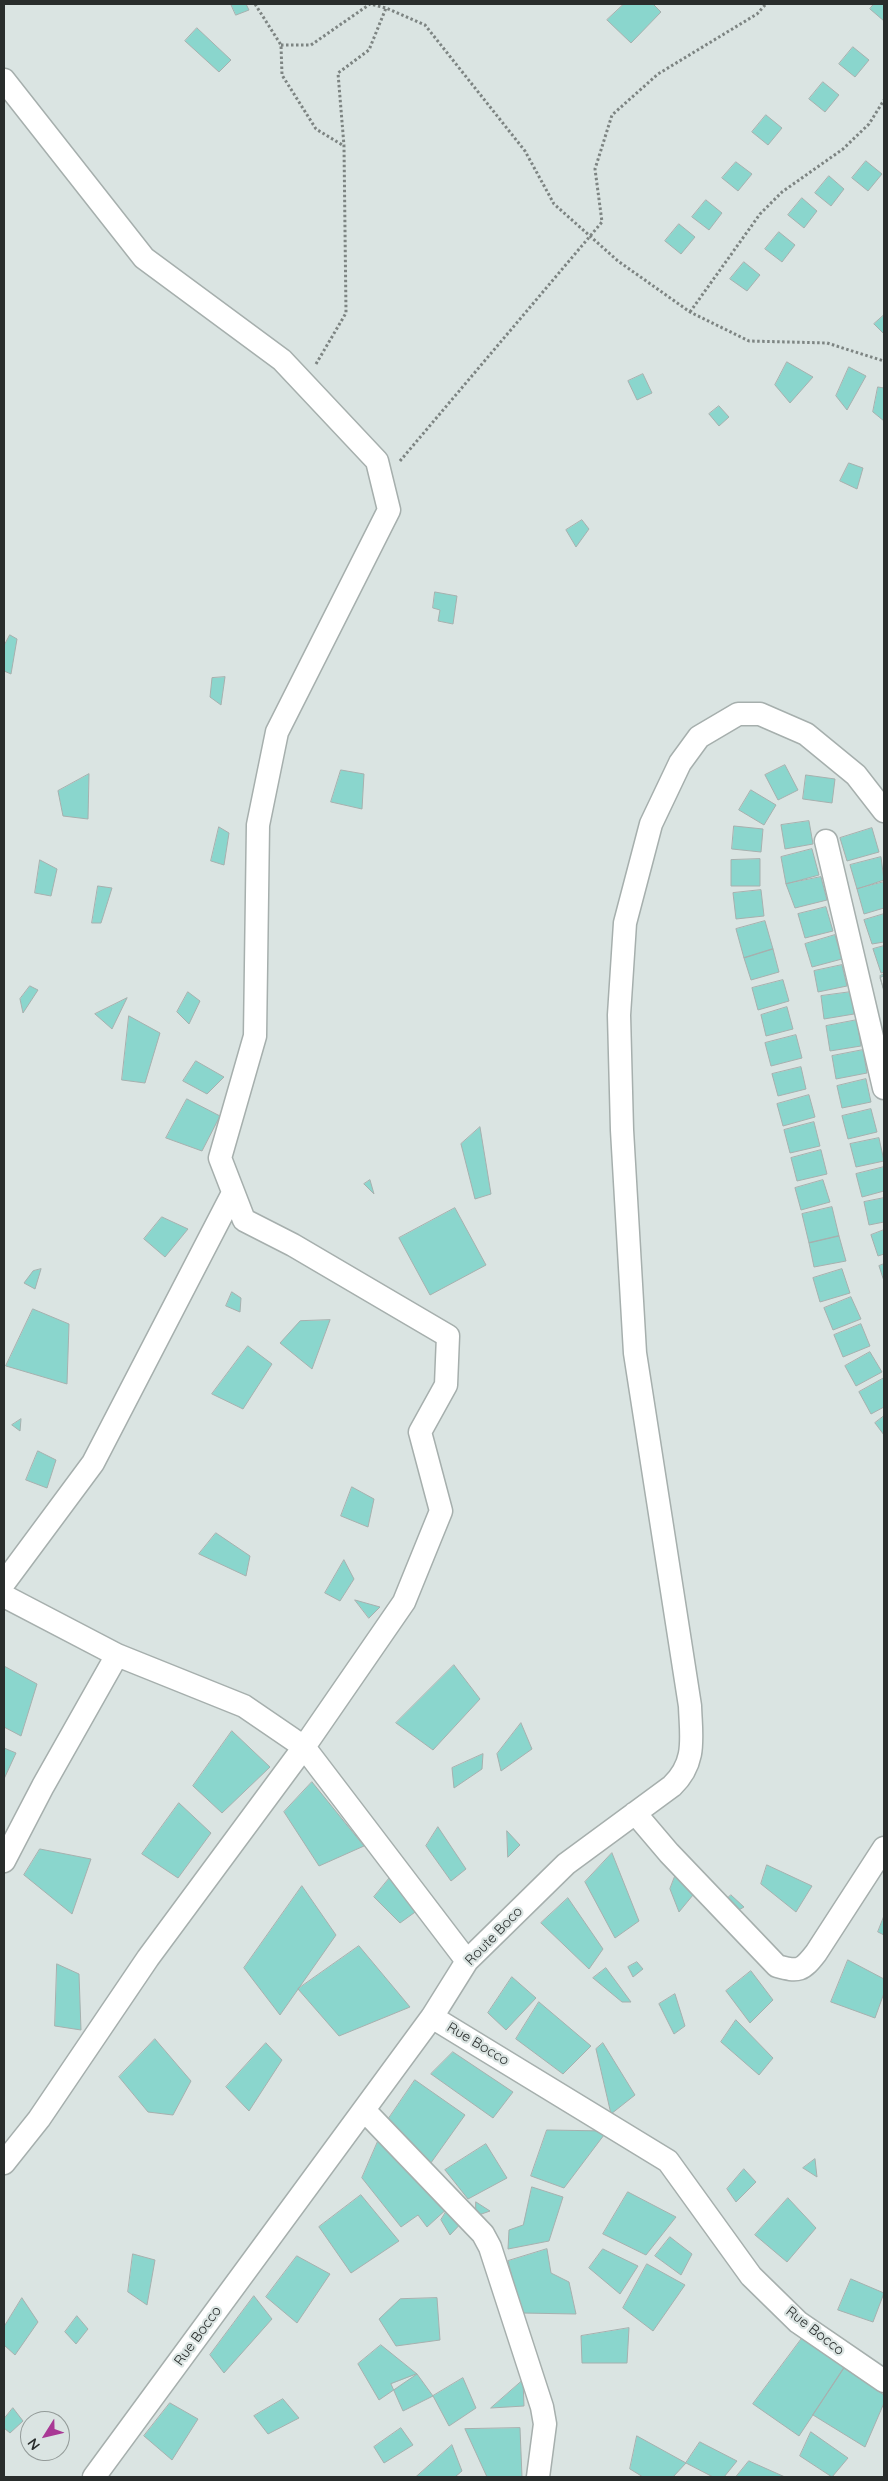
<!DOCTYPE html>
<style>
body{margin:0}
#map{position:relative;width:888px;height:2481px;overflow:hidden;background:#dae4e2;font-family:Quicksand,sans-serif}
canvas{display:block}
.frame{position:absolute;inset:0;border:5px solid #292d2c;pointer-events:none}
.north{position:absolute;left:20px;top:2411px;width:50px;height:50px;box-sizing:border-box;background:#dae4e2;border:1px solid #939b99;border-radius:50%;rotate:234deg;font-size:14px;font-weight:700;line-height:20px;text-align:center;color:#292d2c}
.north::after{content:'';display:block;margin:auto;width:18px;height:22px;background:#a93995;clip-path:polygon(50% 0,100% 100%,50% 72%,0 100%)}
</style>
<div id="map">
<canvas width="888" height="2481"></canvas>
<div class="frame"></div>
<div class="north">N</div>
</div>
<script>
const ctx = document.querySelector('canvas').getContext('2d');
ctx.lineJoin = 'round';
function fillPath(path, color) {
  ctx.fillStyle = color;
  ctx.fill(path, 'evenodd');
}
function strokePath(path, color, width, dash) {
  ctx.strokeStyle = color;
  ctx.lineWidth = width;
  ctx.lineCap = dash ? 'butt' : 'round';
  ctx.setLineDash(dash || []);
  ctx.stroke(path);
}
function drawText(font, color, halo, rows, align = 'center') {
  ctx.font = font + ' Quicksand,sans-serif';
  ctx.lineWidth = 4.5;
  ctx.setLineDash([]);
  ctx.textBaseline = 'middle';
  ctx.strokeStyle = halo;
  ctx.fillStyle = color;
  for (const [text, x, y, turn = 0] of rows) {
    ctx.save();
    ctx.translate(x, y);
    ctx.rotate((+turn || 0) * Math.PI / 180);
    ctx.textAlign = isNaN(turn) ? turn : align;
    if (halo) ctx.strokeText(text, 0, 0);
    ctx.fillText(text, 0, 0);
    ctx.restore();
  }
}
const building = new Path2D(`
 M 231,4 L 246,4 L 249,10 L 236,15 Z
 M 624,4 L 653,4 L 661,12 L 631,43 L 607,20 Z
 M 874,4 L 884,4 L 884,21 L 870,9 Z
 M 197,28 L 231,60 L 219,72 L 185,41 Z
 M 853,47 L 869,60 L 855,77 L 839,64 Z
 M 823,82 L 839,95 L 825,112 L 809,99 Z
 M 766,115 L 782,128 L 768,145 L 752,132 Z
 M 866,161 L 882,174 L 868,191 L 852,178 Z
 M 736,162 L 752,174 L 738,191 L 722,178 Z
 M 829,176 L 844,189 L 831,206 L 815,193 Z
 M 802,198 L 817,211 L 804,228 L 788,215 Z
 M 706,200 L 722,213 L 709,230 L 692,217 Z
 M 679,224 L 695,237 L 681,254 L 665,241 Z
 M 779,232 L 795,245 L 782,262 L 765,249 Z
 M 744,262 L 760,275 L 747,291 L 730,279 Z
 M 884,315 L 884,334 L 874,324 Z
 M 787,362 L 813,377 L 790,403 L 775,385 Z
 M 849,367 L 866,376 L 847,410 L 836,396 Z
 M 643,374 L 652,393 L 637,400 L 628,381 Z
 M 878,387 L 884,388 L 884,421 L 873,412 Z
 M 719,406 L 729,417 L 719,426 L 709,414 Z
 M 849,463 L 863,468 L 857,489 L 840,481 Z
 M 582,520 L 589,529 L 576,547 L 566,530 Z
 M 435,592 L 457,596 L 453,624 L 438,621 L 440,610 L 433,608 Z
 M 10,635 L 17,639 L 11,674 L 4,671 L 4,646 Z
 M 225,677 L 221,705 L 210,697 L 212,678 Z
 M 785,765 L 798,790 L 778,800 L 765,775 Z
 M 341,770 L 364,774 L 362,809 L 331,802 Z
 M 89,774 L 88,819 L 63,816 L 58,791 Z
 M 806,775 L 835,779 L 832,803 L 803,799 Z
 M 751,790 L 776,805 L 764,825 L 739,810 Z
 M 809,821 L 813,844 L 785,849 L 781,825 Z
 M 734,826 L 763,829 L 761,852 L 732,849 Z
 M 219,827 L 229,833 L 224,865 L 211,861 Z
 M 872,828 L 879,852 L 847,861 L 840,838 Z
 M 812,849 L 819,875 L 786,884 L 781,857 Z
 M 881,857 L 884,880 L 857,889 L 850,865 Z
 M 760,859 L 760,886 L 731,886 L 731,860 Z
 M 40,860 L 57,869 L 51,896 L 35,893 Z
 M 821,877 L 827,900 L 795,908 L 786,884 Z
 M 884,882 L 884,908 L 864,914 L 857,889 Z
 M 98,886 L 112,888 L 101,923 L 92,923 Z
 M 761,890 L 764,916 L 736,919 L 733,893 Z
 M 826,907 L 833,931 L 805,938 L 798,914 Z
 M 884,914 L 884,942 L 872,944 L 864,920 Z
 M 765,921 L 773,949 L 744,958 L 736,929 Z
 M 835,935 L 842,959 L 812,967 L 805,944 Z
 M 884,946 L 884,972 L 881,973 L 873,949 Z
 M 773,949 L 779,972 L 751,980 L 744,958 Z
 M 842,965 L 847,986 L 818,992 L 814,971 Z
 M 884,974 L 884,992 L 880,976 Z
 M 884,976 L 884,990 L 880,978 Z
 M 783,980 L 789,1001 L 758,1010 L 752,988 Z
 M 30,986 L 38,990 L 23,1013 L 20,999 Z
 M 188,992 L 200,1001 L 189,1024 L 177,1012 Z
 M 851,992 L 854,1014 L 824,1019 L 821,996 Z
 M 127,998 L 112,1029 L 95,1014 Z
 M 787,1007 L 793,1029 L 766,1036 L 761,1015 Z
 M 129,1016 L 160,1033 L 145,1083 L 122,1080 Z
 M 857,1020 L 861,1046 L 830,1051 L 826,1026 Z
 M 796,1035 L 802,1058 L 771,1066 L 765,1043 Z
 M 863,1050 L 867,1073 L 836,1079 L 832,1056 Z
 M 196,1061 L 224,1077 L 207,1094 L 183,1081 Z
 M 801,1067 L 806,1089 L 778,1096 L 772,1074 Z
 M 866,1079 L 871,1102 L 842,1108 L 837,1086 Z
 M 809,1095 L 815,1117 L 783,1126 L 777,1104 Z
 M 187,1099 L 220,1116 L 202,1151 L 166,1138 Z
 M 871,1109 L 877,1132 L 848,1139 L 842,1116 Z
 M 814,1122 L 820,1146 L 790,1153 L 784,1130 Z
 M 480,1127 L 491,1194 L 475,1199 L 461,1144 Z
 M 879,1138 L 884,1161 L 856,1167 L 850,1144 Z
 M 821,1150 L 827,1174 L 797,1181 L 791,1158 Z
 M 884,1167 L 884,1191 L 862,1197 L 856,1174 Z
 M 370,1180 L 374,1194 L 364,1184 Z
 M 823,1180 L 830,1202 L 801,1210 L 795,1188 Z
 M 884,1198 L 884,1222 L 869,1225 L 864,1202 Z
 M 832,1207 L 839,1236 L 809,1243 L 802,1214 Z
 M 455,1208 L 486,1265 L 430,1295 L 399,1238 Z
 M 162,1217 L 188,1229 L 165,1257 L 144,1239 Z
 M 884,1230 L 884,1254 L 878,1256 L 871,1235 Z
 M 839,1236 L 846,1261 L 814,1267 L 809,1243 Z
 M 884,1264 L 884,1281 L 879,1266 Z
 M 41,1269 L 35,1289 L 24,1283 L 33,1271 Z
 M 842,1269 L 850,1293 L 820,1302 L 813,1278 Z
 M 232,1292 L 241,1298 L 240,1312 L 226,1306 Z
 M 851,1297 L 861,1319 L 833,1330 L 824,1308 Z
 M 33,1309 L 69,1324 L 67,1384 L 6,1366 Z
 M 330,1320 L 312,1369 L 280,1343 L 300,1321 Z
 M 861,1324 L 870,1346 L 843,1357 L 834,1335 Z
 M 248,1346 L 272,1364 L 243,1409 L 212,1394 Z
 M 870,1352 L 882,1372 L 856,1386 L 845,1366 Z
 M 884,1378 L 884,1407 L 871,1414 L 859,1392 Z
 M 884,1416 L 884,1435 L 875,1423 Z
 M 21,1419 L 20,1431 L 12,1425 Z
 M 38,1451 L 56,1460 L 47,1488 L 26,1480 Z
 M 352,1487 L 374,1499 L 368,1527 L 341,1516 Z
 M 216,1533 L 250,1556 L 246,1576 L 199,1554 Z
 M 344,1560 L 354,1579 L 340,1601 L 325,1593 Z
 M 355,1600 L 380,1607 L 369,1618 Z
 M 454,1665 L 480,1699 L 433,1750 L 396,1723 Z
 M 4,1666 L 37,1684 L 21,1736 L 4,1727 Z
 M 521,1723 L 532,1749 L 501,1771 L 497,1754 Z
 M 232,1731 L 270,1767 L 222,1813 L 193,1786 Z
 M 4,1748 L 16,1753 L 4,1779 Z
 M 483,1754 L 482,1769 L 454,1788 L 452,1768 Z
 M 312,1782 L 364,1846 L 319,1866 L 284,1812 Z
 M 179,1803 L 211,1833 L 178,1878 L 142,1854 Z
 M 438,1827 L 466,1869 L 451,1881 L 426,1846 Z
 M 507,1831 L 520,1845 L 508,1857 Z
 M 40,1849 L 91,1859 L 72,1914 L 24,1875 Z
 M 612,1853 L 639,1921 L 615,1938 L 585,1882 Z
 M 767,1865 L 812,1886 L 796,1912 L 761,1884 Z
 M 677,1871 L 693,1895 L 679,1912 L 670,1889 Z
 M 392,1875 L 418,1910 L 400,1923 L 374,1897 Z
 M 302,1886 L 336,1935 L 280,2015 L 244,1968 Z
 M 731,1895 L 744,1907 L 730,1915 L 724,1902 Z
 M 568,1898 L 603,1949 L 589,1969 L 541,1923 Z
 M 884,1916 L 884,1935 L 878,1932 Z
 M 359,1946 L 410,2007 L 339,2036 L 298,1989 Z
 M 848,1960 L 884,1979 L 884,1993 L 875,2018 L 831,2002 Z
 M 637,1962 L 643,1969 L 633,1977 L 628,1967 Z
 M 57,1964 L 79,1974 L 81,2030 L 55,2026 Z
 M 606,1968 L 631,2002 L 622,2002 L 593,1978 Z
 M 751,1971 L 773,2000 L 750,2023 L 726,1991 Z
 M 512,1977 L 536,1998 L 506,2030 L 488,2013 Z
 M 675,1994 L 685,2026 L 674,2034 L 659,2004 Z
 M 539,2002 L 591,2046 L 563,2074 L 516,2039 Z
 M 736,2020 L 773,2058 L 759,2075 L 721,2042 Z
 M 155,2039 L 191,2081 L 173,2115 L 148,2112 L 119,2077 Z
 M 266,2043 L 282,2060 L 249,2111 L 226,2087 Z
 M 603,2043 L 635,2095 L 611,2114 L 596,2049 Z
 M 453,2052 L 513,2092 L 493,2118 L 431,2074 Z
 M 415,2080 L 465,2115 L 428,2167 L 387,2121 Z
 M 547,2130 L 607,2131 L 564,2188 L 531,2176 Z
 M 379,2139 L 449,2207 L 427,2227 L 418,2215 L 401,2227 L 362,2178 Z
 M 486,2144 L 507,2178 L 468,2199 L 445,2170 Z
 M 815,2159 L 817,2177 L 803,2168 Z
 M 744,2169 L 756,2182 L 736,2202 L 727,2189 Z
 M 532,2187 L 563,2197 L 549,2241 L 508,2249 L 509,2230 L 523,2225 Z
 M 628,2192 L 676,2217 L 646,2255 L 603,2234 Z
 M 361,2195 L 399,2241 L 351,2273 L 319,2227 Z
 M 788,2198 L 816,2228 L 787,2262 L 755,2235 Z
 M 476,2202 L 490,2211 L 476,2216 Z
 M 449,2207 L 467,2217 L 450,2235 L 441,2220 Z
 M 670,2237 L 692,2254 L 681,2275 L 655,2256 Z
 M 547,2249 L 551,2273 L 569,2282 L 576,2314 L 521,2313 L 508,2261 Z
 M 603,2249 L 638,2266 L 620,2294 L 589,2268 Z
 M 133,2254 L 155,2260 L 147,2305 L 128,2292 Z
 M 297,2256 L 330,2274 L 297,2323 L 266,2297 Z
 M 647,2264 L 685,2285 L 653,2331 L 623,2308 Z
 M 851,2279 L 884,2293 L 873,2322 L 838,2310 Z
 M 254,2296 L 272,2319 L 224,2373 L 210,2355 Z
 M 22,2298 L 38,2322 L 15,2355 L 4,2345 L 4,2327 Z
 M 437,2298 L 440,2340 L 396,2346 L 379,2319 L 400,2299 Z
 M 77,2316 L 88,2329 L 76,2344 L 65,2332 Z
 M 629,2328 L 627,2363 L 582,2363 L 581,2336 Z
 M 803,2337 L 844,2368 L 799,2436 L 753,2404 Z
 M 381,2345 L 417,2374 L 379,2400 L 358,2364 Z
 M 844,2368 L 884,2395 L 884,2403 L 865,2447 L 813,2415 Z
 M 417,2374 L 433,2396 L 403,2411 L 391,2384 Z
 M 463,2378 L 476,2408 L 449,2426 L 433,2396 Z
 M 523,2380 L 524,2406 L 491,2408 Z
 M 283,2399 L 299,2418 L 268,2434 L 254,2416 Z
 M 170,2403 L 198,2419 L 172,2460 L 144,2436 Z
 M 13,2408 L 23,2421 L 10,2433 L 4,2428 L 4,2419 Z
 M 401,2428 L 413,2445 L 384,2463 L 374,2447 Z
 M 520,2428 L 522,2477 L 487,2477 L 465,2429 Z
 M 811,2432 L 848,2458 L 832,2477 L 800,2456 Z
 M 637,2436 L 686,2463 L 673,2477 L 643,2477 L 630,2469 Z
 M 700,2442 L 737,2461 L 724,2477 L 713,2477 L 686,2463 Z
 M 452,2445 L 462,2471 L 455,2477 L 416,2477 Z
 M 749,2461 L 785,2477 L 736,2477 Z`);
const path = new Path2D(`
 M 255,4 L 281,45 L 282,75 L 316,129 L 344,146
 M 281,45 L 311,45 L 370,4 L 386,8 L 425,25 L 525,151 L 554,204 L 618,261 L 690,312 L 749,341 L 827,343 L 884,361
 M 690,312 L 760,214 L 782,192 L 843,149 L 869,124 L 884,100
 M 316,364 L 346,313 L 344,146 L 338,73 L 369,50 L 386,8
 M 400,461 L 602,222 L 595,169 L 612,115 L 658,74 L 757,14 L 766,4`);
const street = new Path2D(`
 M 4,80 L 144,258 L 282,360 L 377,461 L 389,510 L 277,732 L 258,825 L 255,1036 L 220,1158 L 244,1220 L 293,1245 L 448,1336 L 446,1385 L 420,1432 L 441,1511 L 404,1602 L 304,1747 L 148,1958 L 39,2119 L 4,2163
 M 826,841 L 884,1088
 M 4,1583 L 93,1463 L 233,1193
 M 4,1596 L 117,1655 L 244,1706 L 304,1747 L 467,1961
 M 635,1813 L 669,1853 L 777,1966 C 799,1972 802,1971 816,1953 L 884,1848
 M 4,1861 L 43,1786 L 117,1655
 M 432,2017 L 668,2161 L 751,2276 L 798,2322 L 884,2381
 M 364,2110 L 483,2234 L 490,2247 L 542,2407 L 545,2424 L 538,2477
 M 94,2477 L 432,2017 L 467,1961 L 566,1864 L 672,1786 C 697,1762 691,1737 690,1706 L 635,1353 L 622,1130 L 619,1015 L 625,923 L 651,824 L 680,763 L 699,737 L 738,714 L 760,714 L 806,734 L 856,775 L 884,811`);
const streetNames = [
 ["Route Boco",494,1936,-46],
 ["Rue Bocco",478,2044,31],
 ["Rue Bocco",815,2331,38],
 ["Rue Bocco",198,2336,-54]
];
fillPath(building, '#8ad6cd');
strokePath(building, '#a6b0ae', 1);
strokePath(street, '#a6afad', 25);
strokePath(path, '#7d8482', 3, [2.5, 2.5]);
strokePath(street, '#fff', 22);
drawText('14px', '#292d2c', '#dae4e2', streetNames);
</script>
